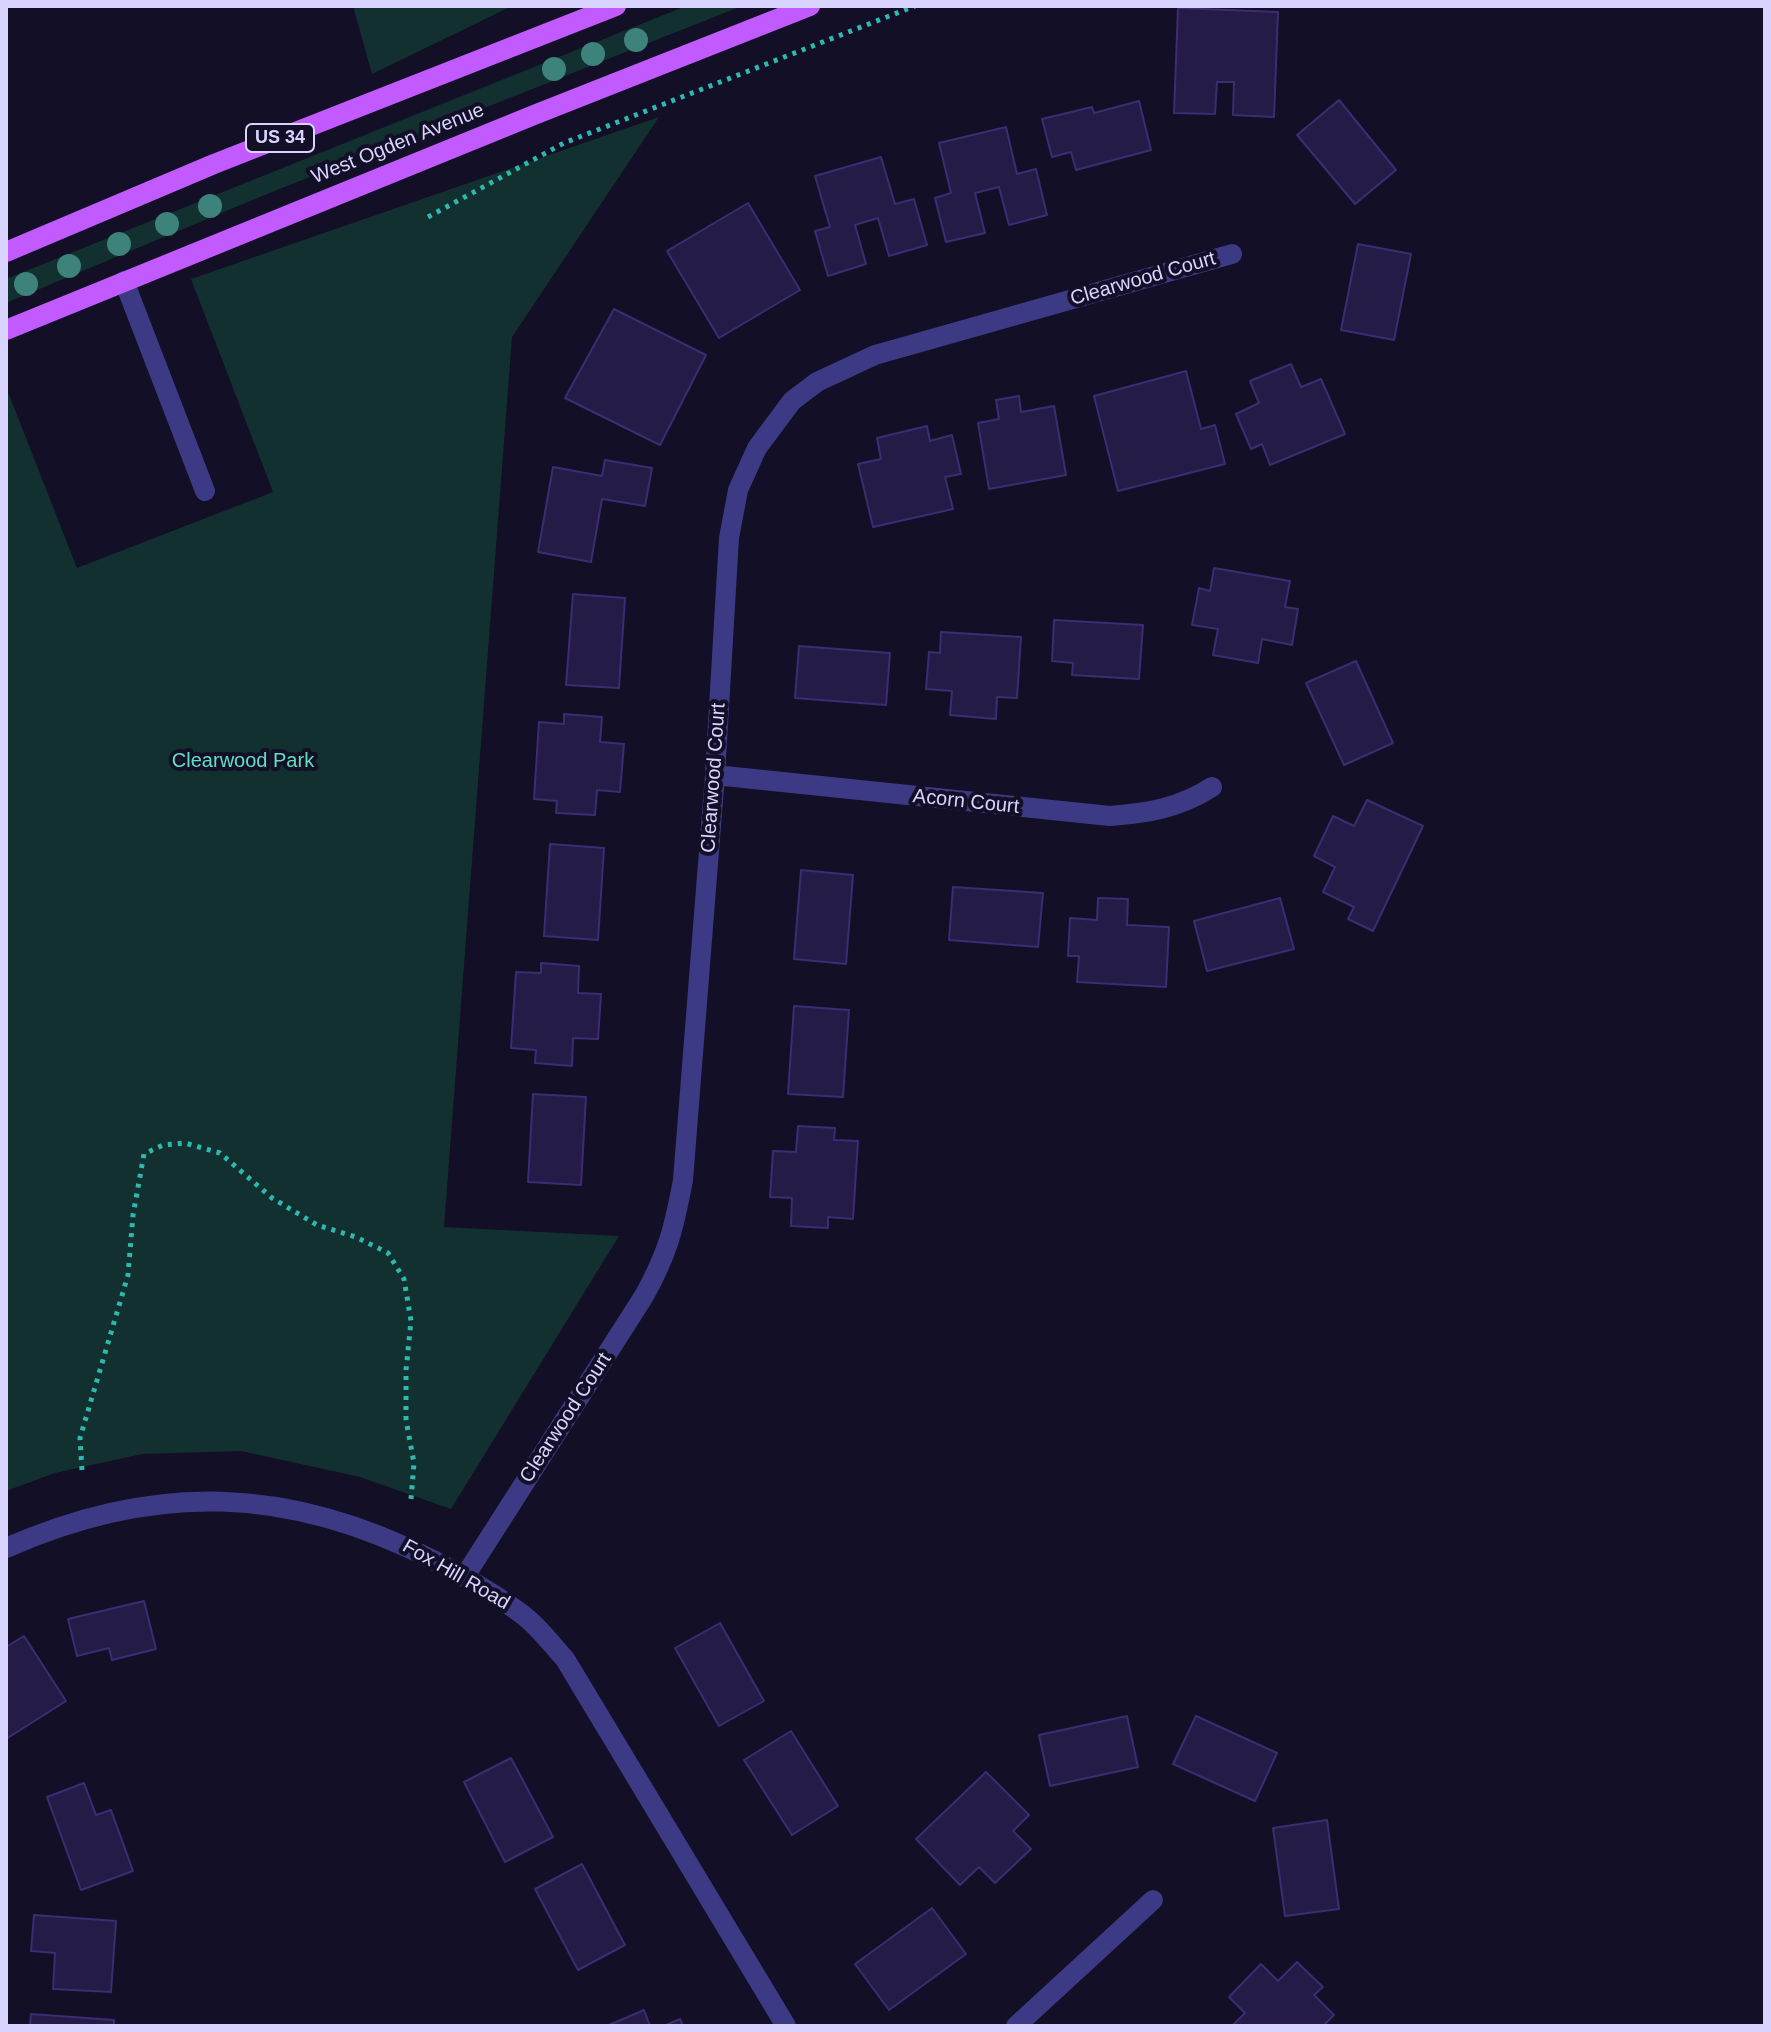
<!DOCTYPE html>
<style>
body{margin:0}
#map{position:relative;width:1771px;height:2032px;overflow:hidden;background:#130f26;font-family:Helvetica,sans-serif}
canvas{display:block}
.frame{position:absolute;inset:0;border:8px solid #d9d4ff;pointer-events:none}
</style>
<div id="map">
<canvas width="1771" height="2032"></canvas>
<div class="frame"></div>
</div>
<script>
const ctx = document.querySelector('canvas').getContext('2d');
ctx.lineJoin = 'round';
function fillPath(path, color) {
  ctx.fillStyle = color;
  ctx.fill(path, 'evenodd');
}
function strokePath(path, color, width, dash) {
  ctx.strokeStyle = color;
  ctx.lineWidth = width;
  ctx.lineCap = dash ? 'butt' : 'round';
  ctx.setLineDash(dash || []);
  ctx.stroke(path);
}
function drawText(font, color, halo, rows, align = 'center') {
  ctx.font = font + ' Helvetica,sans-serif';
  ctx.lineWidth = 8;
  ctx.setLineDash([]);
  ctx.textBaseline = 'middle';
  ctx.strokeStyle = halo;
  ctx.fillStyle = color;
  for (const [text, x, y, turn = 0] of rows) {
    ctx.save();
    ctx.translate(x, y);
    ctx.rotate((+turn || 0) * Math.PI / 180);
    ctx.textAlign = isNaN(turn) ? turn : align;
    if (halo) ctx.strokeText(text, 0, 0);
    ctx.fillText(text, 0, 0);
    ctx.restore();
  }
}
const green = new Path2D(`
 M 353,6 L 512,6 L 372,74 Z
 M 686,6 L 742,6 L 267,194 L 6,303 L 6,279 Z
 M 659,117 L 512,337 L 444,1227 L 619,1236 L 451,1509 L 360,1477 L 241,1451 L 142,1454 L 55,1473 L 6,1491 L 6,387 L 77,568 L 273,492 L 191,279 Z`);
const building = new Path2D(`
 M 1178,8 L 1278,12 L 1274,117 L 1233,115 L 1234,82 L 1217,82 L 1215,114 L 1174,113 Z
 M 1339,100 L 1396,170 L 1355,204 L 1297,135 Z
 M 1139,101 L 1151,150 L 1076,170 L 1071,152 L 1052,157 L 1042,119 L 1092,107 L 1094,113 Z
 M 1006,127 L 1017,174 L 1036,169 L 1047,215 L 1009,225 L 999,187 L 975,193 L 985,233 L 946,242 L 935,198 L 951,193 L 939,143 Z
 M 881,157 L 895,204 L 914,199 L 927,245 L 889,256 L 878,218 L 855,225 L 866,264 L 828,276 L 815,231 L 830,227 L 815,176 Z
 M 748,203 L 800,290 L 719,338 L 667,251 Z
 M 1358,244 L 1411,254 L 1394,340 L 1341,330 Z
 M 614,309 L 706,355 L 660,445 L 565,398 Z
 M 1291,364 L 1301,387 L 1321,379 L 1345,434 L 1270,465 L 1262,444 L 1251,449 L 1236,414 L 1259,403 L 1250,381 Z
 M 1186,371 L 1201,429 L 1215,425 L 1225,464 L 1118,491 L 1094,396 Z
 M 1019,396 L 1021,412 L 1054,406 L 1066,475 L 989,489 L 978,423 L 999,419 L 996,400 Z
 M 927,426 L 930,441 L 952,435 L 961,474 L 945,477 L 953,509 L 873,527 L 858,464 L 881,459 L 877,438 Z
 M 605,460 L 652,468 L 645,506 L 602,499 L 591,562 L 538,552 L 553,467 L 602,476 Z
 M 1214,568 L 1290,581 L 1285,607 L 1298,609 L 1292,645 L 1262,639 L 1258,663 L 1213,655 L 1218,629 L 1192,625 L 1199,588 L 1210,591 Z
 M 573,594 L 625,598 L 619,688 L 566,685 Z
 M 1054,620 L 1143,625 L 1139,679 L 1072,675 L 1073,663 L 1052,661 Z
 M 941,632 L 1021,637 L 1017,698 L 997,697 L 996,719 L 950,715 L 952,691 L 926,689 L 929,652 L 940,653 Z
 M 799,646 L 890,653 L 886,705 L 795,698 Z
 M 1356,661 L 1393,743 L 1344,765 L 1306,683 Z
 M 564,714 L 602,717 L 600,742 L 624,744 L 620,792 L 597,790 L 595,815 L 556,813 L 557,801 L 534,799 L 539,722 L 564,724 Z
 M 1367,800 L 1423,826 L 1373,931 L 1348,919 L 1354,907 L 1323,892 L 1335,867 L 1314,856 L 1333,816 L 1354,826 Z
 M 550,844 L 604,848 L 598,940 L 544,936 Z
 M 801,870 L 853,875 L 846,964 L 794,959 Z
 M 953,887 L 1043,893 L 1038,947 L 949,940 Z
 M 1098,898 L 1128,899 L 1127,925 L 1169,927 L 1166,987 L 1077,982 L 1079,956 L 1068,956 L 1070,918 L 1097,920 Z
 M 1280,898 L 1294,949 L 1207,971 L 1194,921 Z
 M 541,963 L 579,966 L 578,993 L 601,994 L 598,1039 L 573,1038 L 572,1066 L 535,1063 L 536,1050 L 511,1048 L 516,972 L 541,973 Z
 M 794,1006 L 849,1010 L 843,1097 L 788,1094 Z
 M 533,1094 L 586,1097 L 581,1185 L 528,1182 Z
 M 798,1126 L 835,1128 L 834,1140 L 858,1141 L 853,1219 L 828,1217 L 828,1228 L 791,1226 L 792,1198 L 770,1197 L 773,1151 L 796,1152 Z
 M 144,1601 L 156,1649 L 112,1660 L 109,1648 L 77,1656 L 68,1619 Z
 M 720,1623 L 764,1701 L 719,1726 L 675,1648 Z
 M 24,1636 L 66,1701 L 6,1739 L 6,1647 Z
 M 1127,1716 L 1138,1767 L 1050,1786 L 1039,1735 Z
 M 1196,1716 L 1277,1753 L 1255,1801 L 1173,1764 Z
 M 791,1731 L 838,1806 L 792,1835 L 744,1760 Z
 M 511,1758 L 553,1837 L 505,1862 L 464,1782 Z
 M 986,1772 L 1029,1815 L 1013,1831 L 1031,1849 L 995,1883 L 979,1867 L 960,1885 L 916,1839 Z
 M 84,1783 L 96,1815 L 111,1810 L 133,1871 L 81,1890 L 47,1797 Z
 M 1327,1820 L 1339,1909 L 1285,1916 L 1273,1828 Z
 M 582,1864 L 625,1945 L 578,1970 L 535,1889 Z
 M 932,1908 L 966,1954 L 889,2010 L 855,1964 Z
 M 34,1915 L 116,1921 L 111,1992 L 53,1989 L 55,1953 L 31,1951 Z
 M 1297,1962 L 1323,1987 L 1314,1995 L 1334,2015 L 1323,2026 L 1232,2026 L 1245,2013 L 1229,1997 L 1261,1964 L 1278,1981 Z
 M 644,2010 L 650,2026 L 609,2026 L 609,2025 Z
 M 31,2014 L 114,2020 L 114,2026 L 30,2026 Z
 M 680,2019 L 683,2026 L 664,2026 Z`);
const path = new Path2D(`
 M 428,217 L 564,143 L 915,6
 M 82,1470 L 80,1438 L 128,1275 L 133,1215 L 144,1154 L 163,1145 L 185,1143 L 220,1153 L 272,1198 L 317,1225 L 356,1237 L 388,1253 L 404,1279 L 411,1321 L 406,1370 L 406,1420 L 414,1463 L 411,1499`);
const minor = new Path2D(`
 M 124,281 L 205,491
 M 715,775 L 1110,816 C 1149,813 1179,808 1212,787
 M 6,1548 C 155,1482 289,1486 435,1561 C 465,1577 496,1594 523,1615 C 539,1627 552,1645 565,1659 L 786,2026
 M 465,1576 L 644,1296 C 668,1253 674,1228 683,1180 L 715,775 L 729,538 L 738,490 L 757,448 L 792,401 L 817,382 L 875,355 L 1232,254
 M 1016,2026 L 1153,1900`);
const major = new Path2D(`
 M 6,252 L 214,164 L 616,6
 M 6,330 L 534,115 L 810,6`);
const trees = [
 [636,40],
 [593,54],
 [554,69],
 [210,206],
 [167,224],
 [119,244],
 [69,266],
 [26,284]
];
const shields = [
 [280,138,68]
];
const shieldNames = [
 ["US 34",280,138]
];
const streetNames = [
 ["West Ogden Avenue",398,144,-22],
 ["Clearwood Court",1143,279,-16],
 ["Clearwood Court",714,778,-86],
 ["Acorn Court",966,802,6],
 ["Clearwood Court",566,1418,-57],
 ["Fox Hill Road",456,1575,30]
];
const parkNames = [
 ["Clearwood Park",243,761]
];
fillPath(green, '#12302f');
fillPath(building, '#241b47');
strokePath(building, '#3b2d73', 2);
strokePath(path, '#2fb8b0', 5, [4, 6]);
strokePath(minor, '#3d3a85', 20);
strokePath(major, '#c25bff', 20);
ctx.fillStyle = '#3d827b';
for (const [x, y] of trees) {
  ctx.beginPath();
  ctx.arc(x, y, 12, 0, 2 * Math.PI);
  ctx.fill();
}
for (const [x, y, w] of shields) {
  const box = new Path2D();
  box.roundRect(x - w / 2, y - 14, w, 28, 6);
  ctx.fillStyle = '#130f26';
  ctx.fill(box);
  strokePath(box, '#d9d4ff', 2);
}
drawText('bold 18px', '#d9d4ff', null, shieldNames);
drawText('20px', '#d9d4ff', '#130f26', streetNames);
drawText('20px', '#5fe0c0', '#130f26', parkNames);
</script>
